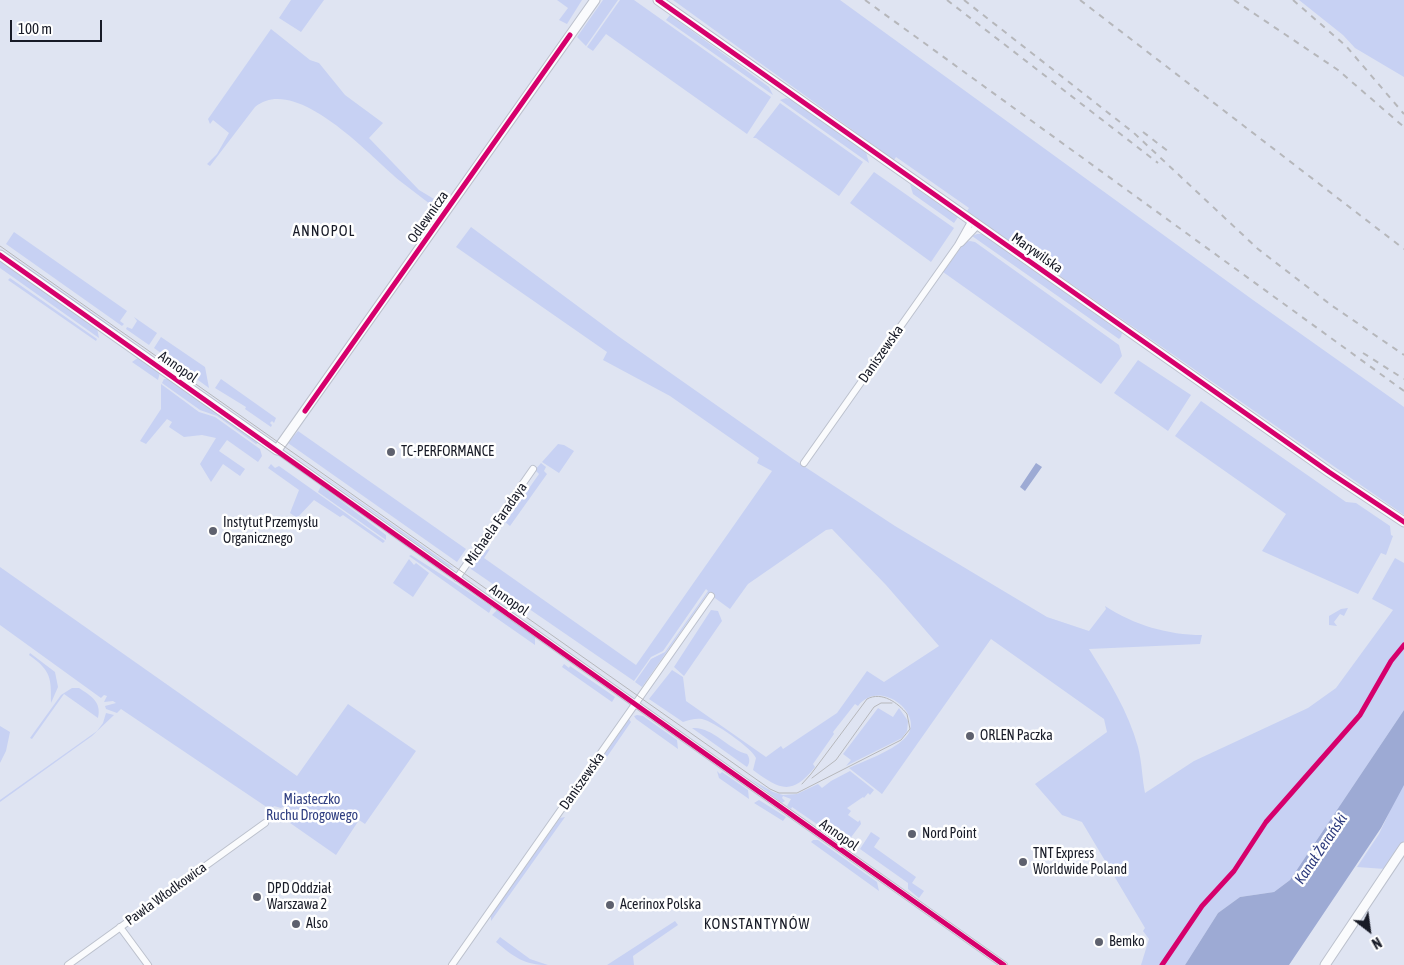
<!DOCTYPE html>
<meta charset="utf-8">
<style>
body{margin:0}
#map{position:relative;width:1404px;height:965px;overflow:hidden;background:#dfe4f2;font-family:"Asap Condensed",sans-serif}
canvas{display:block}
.north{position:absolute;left:1344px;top:905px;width:50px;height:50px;-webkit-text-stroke:4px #fff;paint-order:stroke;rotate:150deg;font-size:14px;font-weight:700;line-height:20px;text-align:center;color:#181b27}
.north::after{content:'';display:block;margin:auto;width:18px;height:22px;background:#181b27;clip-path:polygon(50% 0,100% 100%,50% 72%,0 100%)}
.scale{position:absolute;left:10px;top:20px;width:92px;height:22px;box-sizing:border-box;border:2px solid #181b27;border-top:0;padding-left:6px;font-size:15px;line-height:18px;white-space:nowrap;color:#181b27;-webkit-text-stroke:4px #fff;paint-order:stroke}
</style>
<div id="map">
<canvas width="1404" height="965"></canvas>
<div class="north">N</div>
<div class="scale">100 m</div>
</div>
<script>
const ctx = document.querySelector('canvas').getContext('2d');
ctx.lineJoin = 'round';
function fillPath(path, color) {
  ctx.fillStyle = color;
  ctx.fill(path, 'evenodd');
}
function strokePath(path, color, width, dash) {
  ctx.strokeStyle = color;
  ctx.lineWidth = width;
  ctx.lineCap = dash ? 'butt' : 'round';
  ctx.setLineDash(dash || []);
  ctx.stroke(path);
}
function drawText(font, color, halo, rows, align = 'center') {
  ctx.font = font + ' "Asap Condensed",sans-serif';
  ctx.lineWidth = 5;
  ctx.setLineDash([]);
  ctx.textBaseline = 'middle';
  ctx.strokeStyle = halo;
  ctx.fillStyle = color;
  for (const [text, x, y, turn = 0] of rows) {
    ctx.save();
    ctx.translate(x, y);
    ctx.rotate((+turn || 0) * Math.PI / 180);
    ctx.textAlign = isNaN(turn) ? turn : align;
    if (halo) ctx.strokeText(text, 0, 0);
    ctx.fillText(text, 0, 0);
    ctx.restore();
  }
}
const green = new Path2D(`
 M 291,0 L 324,0 L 301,32 L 279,18 Z
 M 557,0 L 582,0 L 567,24 L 559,20 L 568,8 Z
 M 603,0 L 618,0 L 586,46 L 577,37 Z
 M 620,0 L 634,0 L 771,97 L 747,134 L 606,34 L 593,51 L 587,47 Z
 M 673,0 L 840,0 L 1253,300 L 1404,407 L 1404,515 L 995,231 L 967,211 L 969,208 L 896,157 L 894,160 Z
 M 1299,0 L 1404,0 L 1404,77 L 1355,48 L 1343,35 Z
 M 670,15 L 769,87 L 773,95 L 666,20 Z
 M 271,29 L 310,60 L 319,63 L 345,95 L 383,123 L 369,138 L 419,190 L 434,199 L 430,204 C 420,196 410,189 400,181 C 371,157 296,73 255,107 L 210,166 L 207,164 L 217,154 L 229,133 L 213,120 L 210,124 L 208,119 Z
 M 786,98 L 792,100 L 866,152 L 869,163 L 780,100 Z
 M 780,103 L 863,162 L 839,196 L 756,138 L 753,138 Z
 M 874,172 L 954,228 L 931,262 L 850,203 Z
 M 910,184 L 958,217 L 954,223 L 913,194 Z
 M 471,227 L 618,336 L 793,459 L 895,526 L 1047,617 L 1089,631 L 1106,609 L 1105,606 C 1134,625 1168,635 1202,635 L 1200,644 L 1089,649 C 1109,681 1128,711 1138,747 C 1142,762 1142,778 1145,793 L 1194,761 L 1308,708 L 1336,688 L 1393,610 L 1372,599 L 1395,558 L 1404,563 L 1404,710 L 1290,880 L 1274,892 L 1240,897 L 1218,913 L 1185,965 L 1141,965 L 1149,939 L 1143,931 L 1145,928 L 1082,822 L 1062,815 L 1035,784 L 1107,732 L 1104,719 L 991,639 L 882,794 L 849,768 C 866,760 890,752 904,739 C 929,718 881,676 858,706 L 855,704 L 833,732 L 834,734 L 813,764 L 815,767 C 792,796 780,790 753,770 L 756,758 C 752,748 713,721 702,719 C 696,718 689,720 683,722 L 649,699 L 672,670 L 683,677 L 686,701 L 766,757 L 781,746 L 783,749 L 837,713 L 867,671 L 884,682 L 939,646 L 886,585 L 832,529 L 826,530 L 748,584 L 730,609 L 708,593 L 642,687 L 635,682 L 651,659 L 665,652 L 708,591 L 706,589 L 663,651 L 651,657 L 634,681 L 471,569 L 470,566 L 480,552 L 490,549 L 484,558 L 636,665 L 772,471 L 757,463 L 759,458 L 670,396 L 603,360 L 607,352 L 456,247 Z
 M 14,232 L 127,311 L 120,321 L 124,324 L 122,326 L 6,244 Z
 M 977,234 L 983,234 L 1122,333 L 1121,337 L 1119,339 L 972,236 Z
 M 970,241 L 975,242 L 1119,345 L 1122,356 L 1101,384 L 943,272 L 965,242 Z
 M 6,252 L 118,331 L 115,332 Z
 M 0,259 L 97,328 L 99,338 L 0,268 Z
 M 10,278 L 97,339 L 96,341 L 8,280 Z
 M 134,317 L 157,333 L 149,345 L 126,329 L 127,327 L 132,329 L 137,321 Z
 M 161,337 L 205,367 L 209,388 L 154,348 Z
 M 139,357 L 160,372 L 158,380 L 132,362 Z
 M 1138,360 L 1191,395 L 1168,431 L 1114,393 Z
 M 164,379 L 170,379 L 260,442 L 256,444 L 217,416 L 200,410 L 162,383 Z
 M 221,379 L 276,418 L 274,423 L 272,421 L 270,423 L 272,425 L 271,427 L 245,409 L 246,407 L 215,388 Z
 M 161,384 L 199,412 L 215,417 L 260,449 L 262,456 L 258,462 L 227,440 L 219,451 L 245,469 L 240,476 L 223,464 L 211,482 L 200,464 L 216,438 L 202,435 L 184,437 L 169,427 L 172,422 L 167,419 L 146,444 L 140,441 L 161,409 Z
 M 1201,401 L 1346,502 L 1356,503 L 1390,526 L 1391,535 L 1393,536 L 1386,555 L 1381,553 L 1358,594 L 1262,551 L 1286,514 L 1175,436 Z
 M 298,431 L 466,549 L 457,562 L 288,443 Z
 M 558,444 L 564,445 L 574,451 L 559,473 L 542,462 Z
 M 288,451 L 454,568 L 448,566 Z
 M 541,463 L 546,467 L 544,471 L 547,474 L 510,526 L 505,522 L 539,474 L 535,470 Z
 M 271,464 L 275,468 L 279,466 L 385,541 L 383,543 L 343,515 L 340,517 L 314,500 L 297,518 L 290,513 L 299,490 L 268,468 Z
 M 321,486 L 386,535 L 386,540 L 318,492 Z
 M 411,555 L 492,607 L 489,613 L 409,556 Z
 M 409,559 L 414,565 L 416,563 L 429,573 L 413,597 L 393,583 Z
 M 0,567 L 297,776 L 348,704 L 416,751 L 365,824 L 359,820 L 336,855 L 280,816 L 289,803 L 281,808 L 274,806 L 271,810 L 121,709 L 117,713 L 106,709 L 105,706 L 116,703 L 113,701 L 104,702 L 107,696 L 104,695 L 101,698 L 0,625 Z
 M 1348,608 L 1344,616 L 1340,614 L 1334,622 L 1337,626 L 1329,625 L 1329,616 L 1341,609 Z
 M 497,610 L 535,636 L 535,645 L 492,615 Z
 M 711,610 L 718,611 L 722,621 L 684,676 L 674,667 Z
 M 30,653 L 55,672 L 58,687 L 51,703 C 51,679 52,671 29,655 Z
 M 564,664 L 569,668 L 570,666 L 615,697 L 612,702 L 562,667 Z
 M 72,688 L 79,688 C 91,696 102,702 98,718 L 64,694 L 32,739 L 30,738 L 61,695 Z
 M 878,708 L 893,717 L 899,708 L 908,721 L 907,731 L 902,738 L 846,766 L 851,760 L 843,754 Z
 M 106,713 L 114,715 L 92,736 L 0,802 L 0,800 L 97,731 L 103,723 Z
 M 637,715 L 643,716 L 677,740 L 678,749 L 636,719 L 634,716 Z
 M 629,719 L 631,722 L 591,780 L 591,774 Z
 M 0,726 L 10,732 L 6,751 L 0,763 Z
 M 692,728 C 712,726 728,749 747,754 C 750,758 750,763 747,767 Z
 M 717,771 L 720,774 L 722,772 L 748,790 L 749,799 L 719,778 Z
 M 850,771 L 874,790 L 870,795 L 868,793 L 864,798 L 863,797 L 847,808 L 851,811 L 848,815 L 858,822 L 860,820 L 861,824 L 849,840 L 843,842 L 792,807 L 791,809 L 787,806 L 791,799 L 783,796 L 782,798 L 785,801 L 782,803 L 749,778 L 773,792 L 783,795 L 797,794 L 818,784 L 822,788 L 831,781 Z
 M 1404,781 L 1404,841 L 1385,869 L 1357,867 L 1379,834 Z
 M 759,800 L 786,817 L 783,821 L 754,803 Z
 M 565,817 L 491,921 L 491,915 L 560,818 Z
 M 871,832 L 880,838 L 874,847 L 916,877 L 912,883 L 924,891 L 919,898 L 908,889 L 908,883 L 860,849 Z
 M 813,840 L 818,840 L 877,882 L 879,891 L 811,842 Z
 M 675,921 L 678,925 L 633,956 L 634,965 L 607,965 Z
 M 500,937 L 530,959 L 548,965 C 524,965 514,957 496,942 Z`);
const water = new Path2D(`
 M 1036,463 L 1042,467 L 1025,491 L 1020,487 Z
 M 1404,710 L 1404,785 L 1381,828 L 1289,965 L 1185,965 L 1218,913 L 1240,897 L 1274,892 L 1290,880 Z`);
const street = new Path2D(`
 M 961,243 L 978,225
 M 277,450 L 1004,965
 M 804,463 L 958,245 L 972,220
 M 457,578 L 533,469
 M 120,927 L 148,965
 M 68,965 L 265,823
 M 452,965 L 711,596`);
const secondary = new Path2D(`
 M 658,0 L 1329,472 L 1404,522
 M 0,255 L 277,450 L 595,0
 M 1325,965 L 1404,847`);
const tram = new Path2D(`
 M 0,246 L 770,789 L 779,793 L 797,793 L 901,740 L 910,729 L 907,714 C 898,703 882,691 867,699 L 811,774 L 802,784
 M 812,778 L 836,760 L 874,707 L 881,703 L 892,703`);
const rail = new Path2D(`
 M 865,0 L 1404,391
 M 947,0 L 1158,163
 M 964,0 L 1134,133 L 1258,249 L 1331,305 L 1404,355
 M 1080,0 L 1404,249
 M 1234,0 L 1338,70 L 1404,127
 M 1293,0 L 1346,46 L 1404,114
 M 1143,132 L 1169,152
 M 1363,353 L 1404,379`);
const cycleway = new Path2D(`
 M 658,0 L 1329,472 L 1404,522
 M 0,255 L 1004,965
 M 305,411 L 570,35
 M 1162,965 L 1202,906 L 1234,871 L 1266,822 L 1360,715 L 1391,661 L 1404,645`);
const markers = [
 [391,452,5,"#5e616e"],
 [213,531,5,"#5e616e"],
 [970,736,5,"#5e616e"],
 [912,834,5,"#5e616e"],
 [1023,862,5,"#5e616e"],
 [257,897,5,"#5e616e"],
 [610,905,5,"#5e616e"],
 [296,924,5,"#5e616e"],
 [1099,942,5,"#5e616e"]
];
const streetNames = [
 ["Odlewnicza",428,217,-55],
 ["Marywilska",1037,253,35],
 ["Daniszewska",881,354,-55],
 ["Annopol",178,367,35],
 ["Michaela Faradaya",496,524,-55],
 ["Annopol",509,600,35],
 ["Daniszewska",582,781,-55],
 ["Annopol",839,835,35],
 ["Pawła Włodkowica",166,894,-36]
];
const poiNames = [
 ["TC-PERFORMANCE",401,452],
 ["Instytut Przemysłu",223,523],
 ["Organicznego",223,539],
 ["ORLEN Paczka",980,736],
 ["Nord Point",922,834],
 ["TNT Express",1033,854],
 ["Worldwide Poland",1033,870],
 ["DPD Oddział",267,889],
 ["Warszawa 2",267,905],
 ["Acerinox Polska",620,905],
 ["Also",306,924],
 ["Bemko",1109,942]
];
const parkNames = [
 ["Miasteczko",312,800],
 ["Ruchu Drogowego",312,816]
];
const neighbourhoodNames = [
 ["ANNOPOL",324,231],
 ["KONSTANTYNÓW",757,924]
];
const waterNames = [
 ["Kanał Żerański",1321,849,-56]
];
fillPath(green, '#c7d1f3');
fillPath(water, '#9daad4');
strokePath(street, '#bcc1cd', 8);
strokePath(secondary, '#bcc1cd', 11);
strokePath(street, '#fafbfd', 6);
strokePath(secondary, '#fafbfd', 9);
strokePath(tram, '#b6b7bb', 1);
strokePath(rail, '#b6b7bb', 2, [6, 6]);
strokePath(cycleway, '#d6006c', 5);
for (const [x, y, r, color] of markers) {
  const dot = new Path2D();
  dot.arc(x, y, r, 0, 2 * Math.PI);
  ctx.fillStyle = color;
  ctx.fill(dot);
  strokePath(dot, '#fff', 2);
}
drawText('14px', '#181b27', '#fff', streetNames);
drawText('14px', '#181b27', '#fff', poiNames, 'left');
drawText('14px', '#314082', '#fff', parkNames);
ctx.letterSpacing = '1px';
drawText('15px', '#181b27', '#fff', neighbourhoodNames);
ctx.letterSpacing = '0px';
drawText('italic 15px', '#2e3c7e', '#fff', waterNames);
</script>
